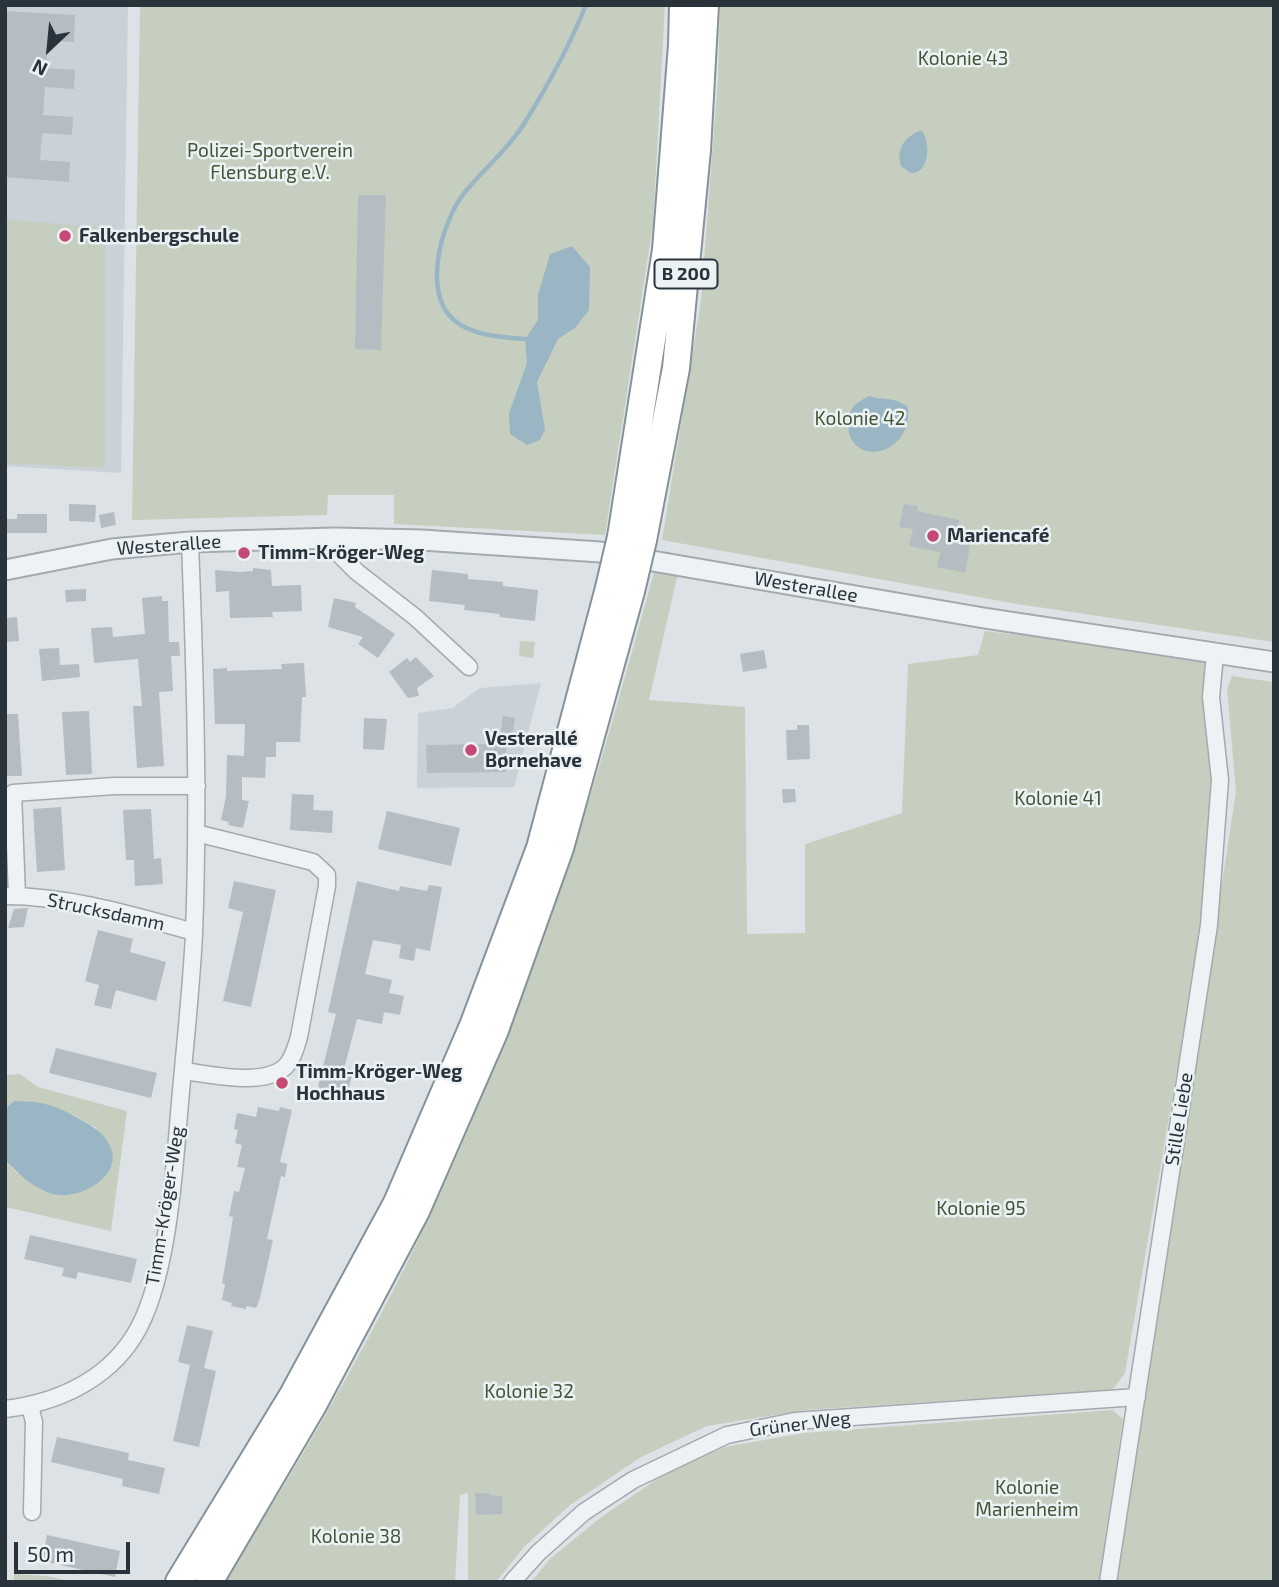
<!DOCTYPE html>
<meta charset="utf-8">
<style>
body{margin:0}
#map{position:relative;width:1279px;height:1587px;overflow:hidden;background:#dde2e6;font-family:"Exo 2",sans-serif}
canvas{display:block}
.frame{position:absolute;inset:0;border:7px solid #28333b;pointer-events:none}
.north{position:absolute;left:14px;top:14px;width:70px;height:70px;-webkit-text-stroke:5px #ecf1f4;paint-order:stroke;rotate:206deg;font-size:19px;font-weight:700;line-height:28px;text-align:center;color:#28333b}
.north::after{content:'';display:block;margin:auto;width:24px;height:32px;background:#28333b;clip-path:polygon(50% 0,100% 100%,50% 72%,0 100%)}
.scale{position:absolute;left:14px;top:1542px;width:116px;height:32px;box-sizing:border-box;border:4px solid #28333b;border-top:0;padding-left:9px;font-size:21px;line-height:24px;white-space:nowrap;color:#28333b;-webkit-text-stroke:5px #ecf1f4;paint-order:stroke}
</style>
<div id="map">
<canvas width="1279" height="1587"></canvas>
<div class="frame"></div>
<div class="north">N</div>
<div class="scale">50 m</div>
</div>
<script>
const ctx = document.querySelector('canvas').getContext('2d');
ctx.lineJoin = 'round';
function fillPath(path, color) {
  ctx.fillStyle = color;
  ctx.fill(path, 'evenodd');
}
function strokePath(path, color, width, dash) {
  ctx.strokeStyle = color;
  ctx.lineWidth = width;
  ctx.lineCap = dash ? 'butt' : 'round';
  ctx.setLineDash(dash || []);
  ctx.stroke(path);
}
function drawText(font, color, halo, rows, align = 'center') {
  ctx.font = font + ' "Exo 2",sans-serif';
  ctx.lineWidth = 5;
  ctx.setLineDash([]);
  ctx.textBaseline = 'middle';
  ctx.strokeStyle = halo;
  ctx.fillStyle = color;
  for (const [text, x, y, turn = 0] of rows) {
    ctx.save();
    ctx.translate(x, y);
    ctx.rotate((+turn || 0) * Math.PI / 180);
    ctx.textAlign = isNaN(turn) ? turn : align;
    if (halo) ctx.strokeText(text, 0, 0);
    ctx.fillText(text, 0, 0);
    ctx.restore();
  }
}
const built = new Path2D(`
 M 5,5 L 128,5 L 121,473 L 5,466 Z
 M 541,683 L 514,787 L 417,788 L 418,713 L 452,708 L 480,688 Z`);
const green = new Path2D(`
 M 140,5 L 665,5 L 653,224 L 605,535 L 394,524 L 394,495 L 328,495 L 327,515 L 132,520 Z
 M 720,5 L 1274,5 L 1274,642 L 1017,604 L 662,540 L 701,301 L 718,78 Z
 M 5,219 L 105,228 L 105,468 L 5,463 Z
 M 655,569 L 678,573 L 649,700 L 745,707 L 747,934 L 805,933 L 805,844 L 902,813 L 908,664 L 978,655 L 985,631 L 1209,657 L 1216,783 L 1201,931 L 1125,1373 L 1112,1390 L 806,1410 L 707,1426 L 641,1457 L 570,1505 L 525,1546 L 496,1582 L 468,1582 L 468,1493 L 460,1495 L 455,1582 L 224,1582 C 290,1478 354,1370 409,1259 C 456,1163 496,1062 534,962 C 583,834 618,701 655,569 Z
 M 520,641 L 535,642 L 533,658 L 519,656 Z
 M 1232,676 L 1274,682 L 1274,1582 L 1114,1582 L 1236,792 L 1227,689 Z
 M 20,1074 L 38,1087 L 127,1111 L 111,1231 L 5,1207 L 5,1160 L 18,1174 L 97,1128 C 66,1111 51,1101 14,1101 L 5,1109 L 5,1075 Z
 M 1113,1410 L 1123,1419 L 1099,1582 L 531,1582 L 550,1559 L 600,1518 L 663,1475 L 725,1447 L 803,1433 Z
 M 14,1574 L 47,1576 L 73,1582 L 14,1582 Z`);
const water = new Path2D(`
 M 919,131 L 922,131 C 931,144 930,174 910,173 L 901,166 C 896,149 904,138 919,131 Z
 M 572,246 L 590,267 L 589,310 L 575,328 L 558,339 L 537,382 L 545,430 L 540,440 L 527,445 L 510,434 L 509,413 L 527,363 L 525,339 L 538,320 L 538,295 L 550,254 Z
 M 869,396 C 886,401 892,396 908,407 C 913,456 850,469 848,425 C 848,409 855,403 869,396 Z
 M 14,1101 C 39,1101 54,1104 76,1117 C 89,1124 101,1130 109,1144 C 126,1175 80,1201 53,1194 C 34,1189 19,1174 5,1160 L 5,1109 Z`);
const stream = new Path2D(`
 M 525,339 C 503,337 472,336 454,320 C 421,293 442,220 465,192 C 486,167 510,147 527,119 C 548,85 571,42 586,5`);
const building = new Path2D(`
 M 5,11 L 75,15 L 74,42 L 48,41 L 46,68 L 75,70 L 74,89 L 45,87 L 43,115 L 73,117 L 72,135 L 42,133 L 40,160 L 70,162 L 69,182 L 5,177 Z
 M 358,195 L 386,195 L 381,350 L 355,349 Z
 M 69,504 L 96,505 L 95,522 L 69,521 Z
 M 904,504 L 918,506 L 917,511 L 959,520 L 954,543 L 970,546 L 965,573 L 937,567 L 940,552 L 909,546 L 913,529 L 899,527 Z
 M 114,512 L 116,525 L 101,528 L 99,515 Z
 M 17,514 L 47,514 L 47,533 L 5,533 L 5,519 L 17,519 Z
 M 253,568 L 271,570 L 272,586 L 301,585 L 302,611 L 272,612 L 273,617 L 230,618 L 229,591 L 216,592 L 215,570 L 240,572 L 253,571 Z
 M 432,570 L 468,574 L 468,579 L 503,582 L 503,586 L 538,590 L 535,621 L 499,617 L 500,614 L 464,610 L 465,605 L 429,601 Z
 M 86,589 L 86,601 L 66,602 L 65,590 Z
 M 162,596 L 162,601 L 168,601 L 169,642 L 179,642 L 180,656 L 171,656 L 173,691 L 159,692 L 164,766 L 137,768 L 133,706 L 142,706 L 138,659 L 94,663 L 91,628 L 112,627 L 113,637 L 145,634 L 142,598 Z
 M 334,598 L 356,603 L 355,607 L 395,634 L 378,658 L 358,644 L 363,637 L 328,627 Z
 M 17,617 L 19,641 L 5,642 L 5,618 Z
 M 59,648 L 60,665 L 79,664 L 80,677 L 42,681 L 39,649 Z
 M 764,650 L 767,668 L 743,672 L 740,654 Z
 M 416,657 L 434,676 L 417,688 L 419,696 L 408,698 L 389,672 L 407,658 L 410,662 Z
 M 304,663 L 306,697 L 302,697 L 300,742 L 276,742 L 276,757 L 266,757 L 265,778 L 242,777 L 242,800 L 249,801 L 243,828 L 228,825 L 229,822 L 221,820 L 226,796 L 227,755 L 244,756 L 245,724 L 215,724 L 213,669 L 227,668 L 227,671 L 282,669 L 281,664 Z
 M 89,711 L 92,774 L 66,775 L 62,712 Z
 M 5,714 L 18,714 L 22,776 L 5,776 Z
 M 503,716 L 515,718 L 510,747 L 506,746 L 506,772 L 427,773 L 426,745 L 499,744 Z
 M 364,718 L 387,719 L 384,750 L 363,749 Z
 M 797,725 L 809,725 L 810,759 L 787,760 L 786,730 L 797,730 Z
 M 782,789 L 795,789 L 796,802 L 783,803 Z
 M 292,794 L 314,795 L 313,810 L 333,811 L 332,833 L 290,830 Z
 M 61,807 L 65,870 L 37,872 L 33,809 Z
 M 151,809 L 154,859 L 161,858 L 163,884 L 135,886 L 134,860 L 126,860 L 123,810 Z
 M 387,811 L 460,828 L 451,866 L 378,849 Z
 M 234,881 L 276,890 L 251,1007 L 223,1001 L 243,912 L 228,908 Z
 M 357,881 L 399,891 L 400,886 L 427,891 L 429,885 L 442,887 L 430,951 L 416,948 L 414,961 L 399,958 L 401,945 L 373,940 L 365,974 L 392,980 L 389,993 L 404,996 L 400,1015 L 384,1012 L 382,1024 L 357,1019 L 344,1069 L 353,1071 L 347,1095 L 318,1087 L 336,1014 L 328,1012 Z
 M 28,908 L 24,927 L 8,928 L 14,909 Z
 M 98,930 L 133,939 L 130,952 L 166,962 L 156,1001 L 116,990 L 111,1009 L 94,1005 L 99,985 L 85,981 Z
 M 56,1048 L 157,1073 L 151,1098 L 49,1073 Z
 M 258,1107 L 279,1111 L 280,1107 L 292,1110 L 280,1162 L 287,1164 L 285,1177 L 281,1176 L 267,1239 L 273,1240 L 260,1298 L 256,1308 L 246,1306 L 246,1309 L 231,1306 L 232,1303 L 222,1300 L 225,1284 L 222,1283 L 231,1231 L 233,1217 L 229,1216 L 234,1191 L 239,1192 L 245,1168 L 237,1167 L 242,1145 L 235,1143 L 238,1130 L 234,1129 L 237,1113 L 256,1117 Z
 M 30,1235 L 137,1259 L 131,1283 L 78,1272 L 76,1279 L 62,1276 L 64,1268 L 24,1259 Z
 M 187,1325 L 213,1331 L 204,1368 L 216,1371 L 199,1447 L 173,1441 L 190,1365 L 178,1362 Z
 M 57,1437 L 129,1453 L 128,1460 L 165,1468 L 159,1494 L 122,1486 L 123,1479 L 51,1462 Z
 M 475,1493 L 490,1493 L 490,1495 L 502,1496 L 502,1514 L 476,1515 Z
 M 47,1535 L 120,1551 L 115,1577 L 42,1561 Z`);
const minor = new Path2D(`
 M 335,538 L 340,555 L 357,572 L 415,617 L 469,667
 M 5,896 C 70,896 132,915 194,932
 M 17,896 L 13,793 L 114,786 L 197,786
 M 183,1071 C 210,1074 263,1087 285,1067 C 293,1059 296,1047 299,1037 L 327,886 L 327,875 L 313,862 L 196,833
 M 30,1406 L 34,1422 L 32,1512
 M 5,1409 C 56,1403 106,1381 134,1336 C 167,1284 174,1175 179,1114 C 184,1054 191,994 194,934 C 199,803 195,673 190,542
 M 512,1582 L 538,1553 L 584,1512 L 633,1480 L 727,1435 L 795,1421 L 1137,1397
 M 1108,1582 L 1209,925 L 1220,780 L 1211,697 L 1215,654`);
const tertiary = new Path2D(`
 M 5,570 L 112,549 L 190,542 L 335,538 L 422,540 L 600,552 L 984,618 L 1274,662`);
const trunk = new Path2D(`
 M 621,537 L 666,250 L 682,45 L 683,5
 M 643,540 L 676,368 L 697,150 L 705,5
 M 179,1582 L 293,1395 L 397,1203 L 473,1026 L 540,848 L 609,588
 M 209,1582 L 313,1405 L 416,1211 L 495,1030 L 560,848 L 631,591`);
const trunkBridge = new Path2D(`
 M 609,588 L 621,537
 M 631,591 L 643,540`);
const markers = [
 [65,236,7,"#c44973"],
 [933,536,7,"#c44973"],
 [244,553,7,"#c44973"],
 [471,750,7,"#c44973"],
 [282,1083,7,"#c44973"]
];
const shields = [
 [686,274,63]
];
const shieldNames = [
 ["B 200",686,274]
];
const parkNames = [
 ["Kolonie 43",963,59],
 ["Polizei-Sportverein",270,151],
 ["Flensburg e.V.",270,173],
 ["Kolonie 42",860,419],
 ["Kolonie 41",1058,799],
 ["Kolonie 95",981,1209],
 ["Kolonie 32",529,1392],
 ["Kolonie",1027,1488],
 ["Marienheim",1027,1510],
 ["Kolonie 38",356,1537]
];
const poiNames = [
 ["Falkenbergschule",79,236],
 ["Mariencafé",947,536],
 ["Timm-Kröger-Weg",258,553],
 ["Vesterallé",485,739],
 ["Børnehave",485,761],
 ["Timm-Kröger-Weg",296,1072],
 ["Hochhaus",296,1094]
];
const streetNames = [
 ["Westerallee",169,545,-4],
 ["Westerallee",806,587,10],
 ["Strucksdamm",106,912,12],
 ["Stille Liebe",1179,1119,-81],
 ["Timm-Kröger-Weg",165,1206,-81],
 ["Grüner Weg",800,1424,-7]
];
fillPath(built, '#cbd2d7');
fillPath(green, '#c6cfbf');
fillPath(water, '#9ab6c4');
strokePath(stream, '#9ab6c4', 4.5);
fillPath(building, '#b5bcc2');
strokePath(minor, '#a3aaaf', 19);
strokePath(tertiary, '#a3aaaf', 23);
strokePath(trunk, '#85929b', 30);
strokePath(minor, '#eff2f4', 16);
strokePath(tertiary, '#eff2f4', 19);
strokePath(trunk, '#fff', 26);
strokePath(trunkBridge, '#85929b', 30, []);
strokePath(trunkBridge, '#fff', 26);
for (const [x, y, r, color] of markers) {
  const dot = new Path2D();
  dot.arc(x, y, r, 0, 2 * Math.PI);
  ctx.fillStyle = color;
  ctx.fill(dot);
  strokePath(dot, '#ecf1f4', 2.5);
}
for (const [x, y, w] of shields) {
  const box = new Path2D();
  box.roundRect(x - w / 2, y - 14.5, w, 29, 5);
  ctx.fillStyle = '#ecf1f4';
  ctx.fill(box);
  strokePath(box, '#28333b', 2);
}
drawText('bold 18px', '#28333b', null, shieldNames);
drawText('19px', '#425636', '#ecf1f4', parkNames);
drawText('bold 19px', '#28333b', '#ecf1f4', poiNames, 'left');
drawText('19px', '#28333b', '#ecf1f4', streetNames);
</script>
